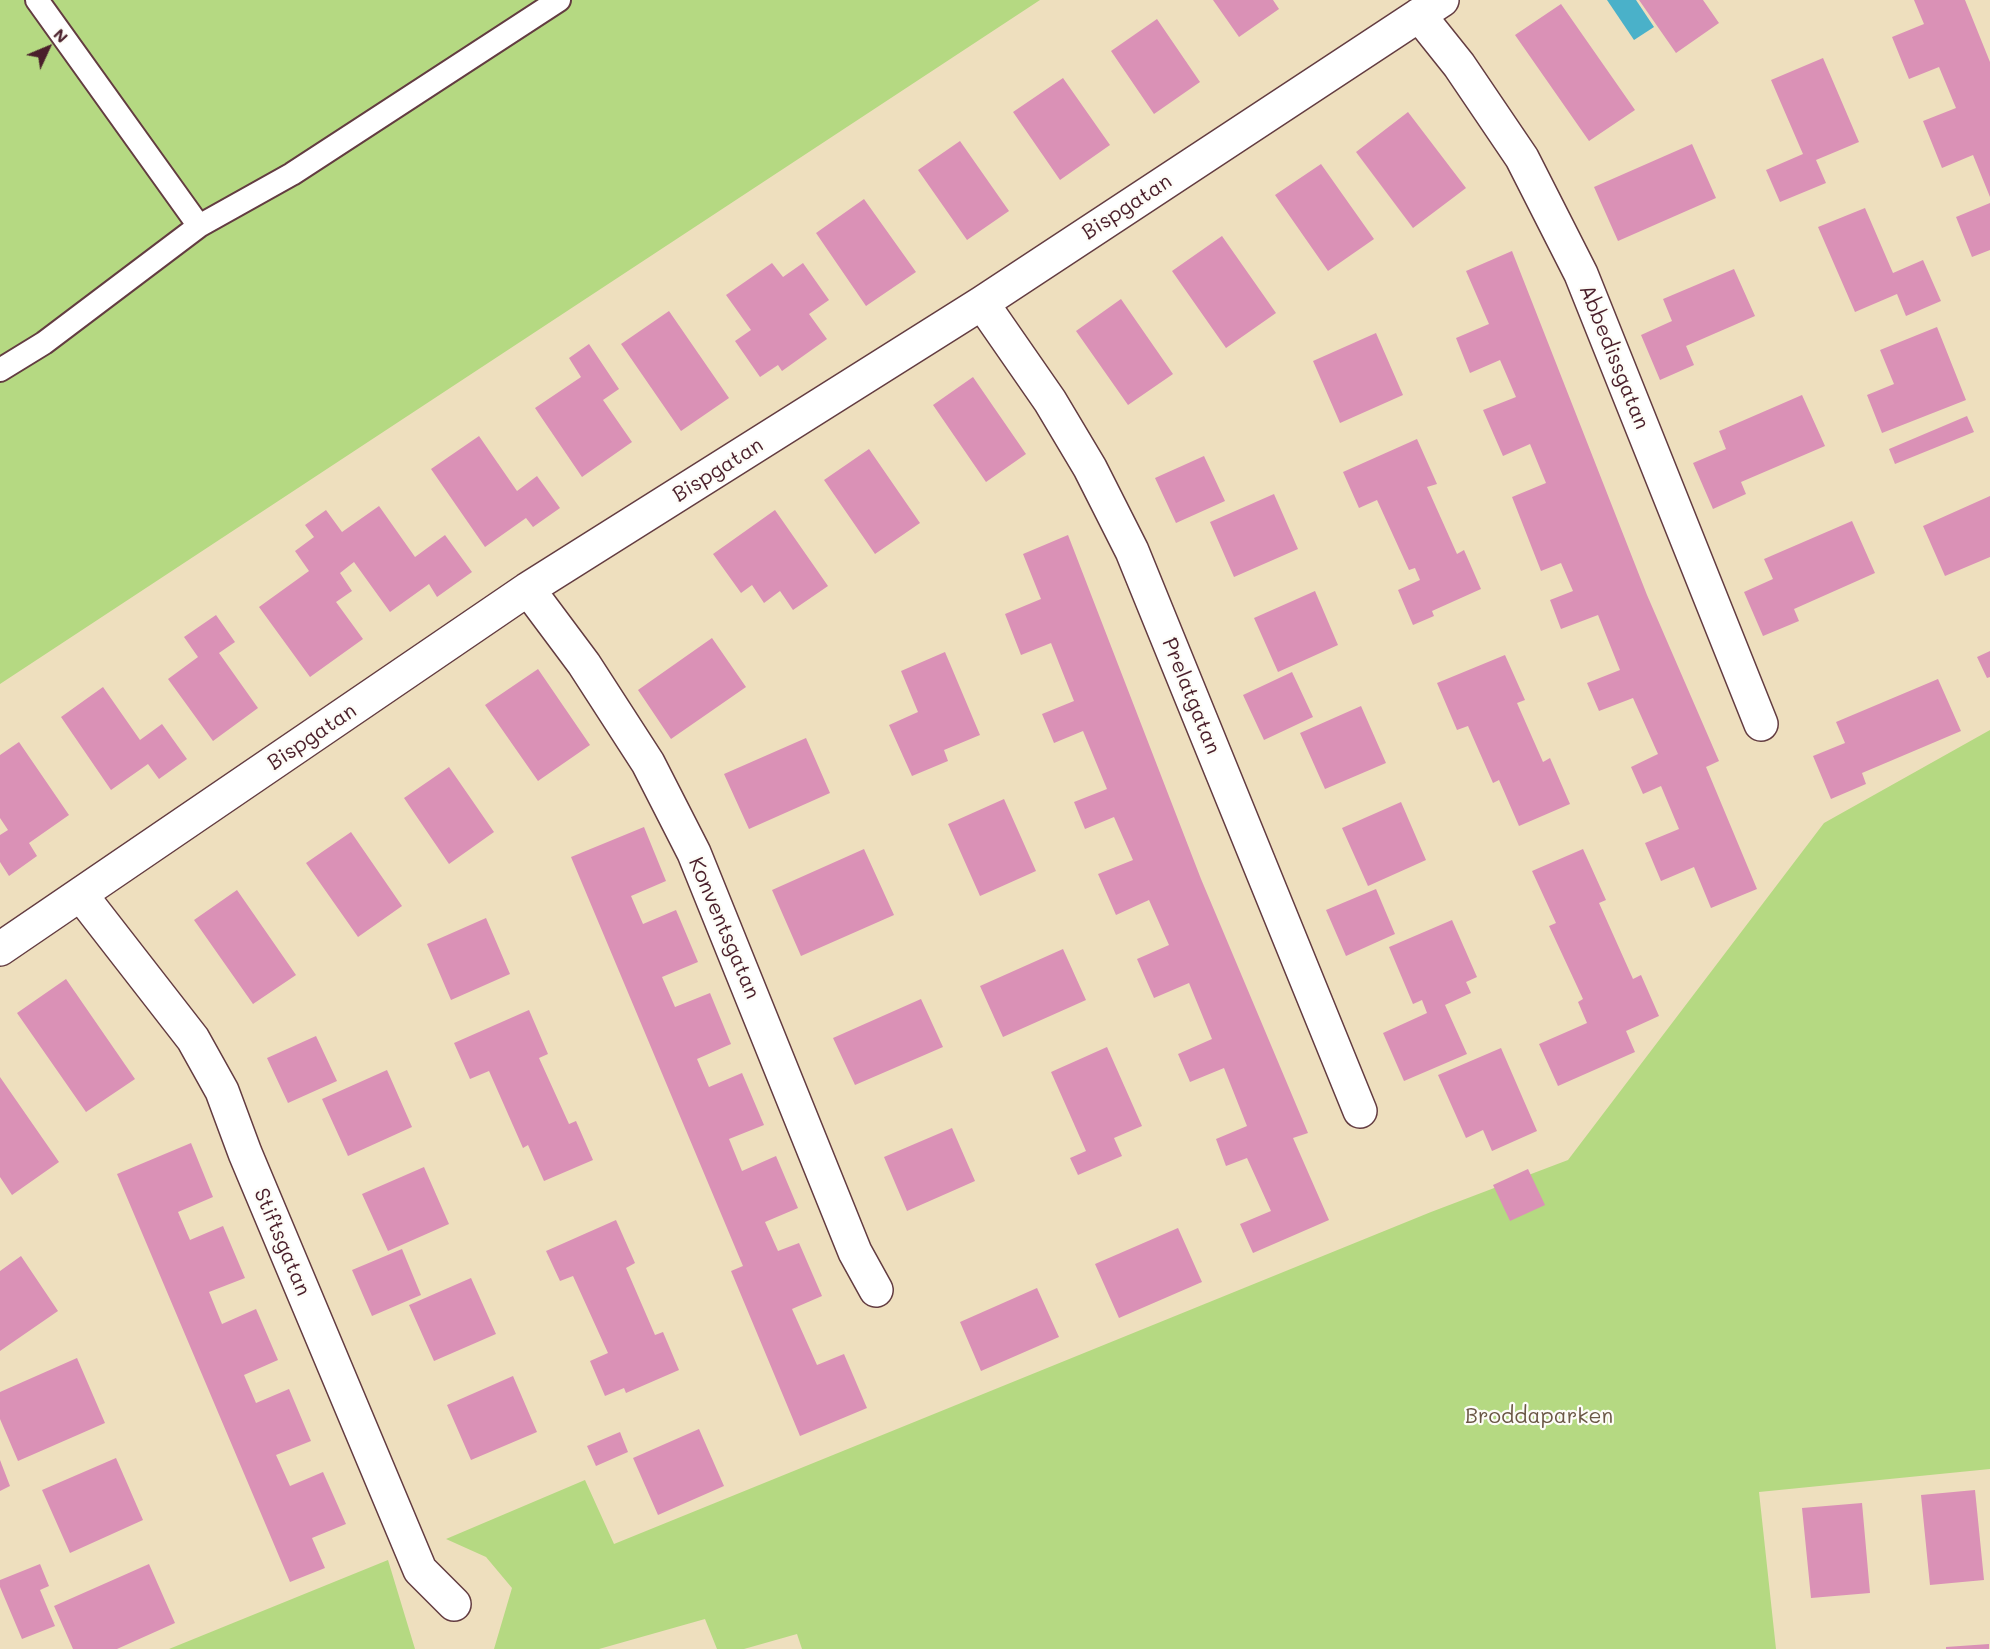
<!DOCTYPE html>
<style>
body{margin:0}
#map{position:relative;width:1990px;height:1649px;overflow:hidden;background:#eedfbe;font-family:Mali,sans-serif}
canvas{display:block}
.north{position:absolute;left:18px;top:18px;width:60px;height:60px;-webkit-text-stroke:4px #fdfcf7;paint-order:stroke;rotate:46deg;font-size:16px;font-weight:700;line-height:24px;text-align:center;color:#4a1f2b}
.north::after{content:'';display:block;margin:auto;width:21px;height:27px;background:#4a1f2b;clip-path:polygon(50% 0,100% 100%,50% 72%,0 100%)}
</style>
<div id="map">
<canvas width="1990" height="1649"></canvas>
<div class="north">N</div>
</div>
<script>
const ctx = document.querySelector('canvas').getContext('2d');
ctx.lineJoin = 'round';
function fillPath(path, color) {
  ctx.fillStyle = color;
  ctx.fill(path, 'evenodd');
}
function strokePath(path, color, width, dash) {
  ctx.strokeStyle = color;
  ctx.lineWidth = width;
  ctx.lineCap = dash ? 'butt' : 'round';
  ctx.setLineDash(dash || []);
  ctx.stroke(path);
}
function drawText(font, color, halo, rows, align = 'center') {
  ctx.font = font + ' Mali,sans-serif';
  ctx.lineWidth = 4.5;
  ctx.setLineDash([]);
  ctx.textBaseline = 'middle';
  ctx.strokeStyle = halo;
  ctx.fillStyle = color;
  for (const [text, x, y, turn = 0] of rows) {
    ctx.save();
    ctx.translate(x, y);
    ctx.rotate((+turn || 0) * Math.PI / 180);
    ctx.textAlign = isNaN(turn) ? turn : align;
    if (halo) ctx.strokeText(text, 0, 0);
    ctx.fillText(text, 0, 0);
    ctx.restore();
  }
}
const green = new Path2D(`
 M 0,0 L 1040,0 L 0,684 Z
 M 1990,730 L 1990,1469 L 1759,1492 L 1776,1649 L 802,1649 L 797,1634 L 744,1649 L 717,1649 L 705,1619 L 599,1649 L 494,1649 L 512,1588 L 486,1557 L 446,1539 L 585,1480 L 614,1544 L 1431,1212 L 1568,1160 L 1824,823 Z
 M 388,1560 L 415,1649 L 169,1649 Z`);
const water = new Path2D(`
 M 1607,0 L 1636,0 L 1654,27 L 1634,40 Z`);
const building = new Path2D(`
 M 1213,0 L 1273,0 L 1279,9 L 1239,37 Z
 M 1639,0 L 1703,0 L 1719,23 L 1676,53 Z
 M 1914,0 L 1965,0 L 1990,62 L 1990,197 L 1973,155 L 1942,168 L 1923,121 L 1956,108 L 1939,67 L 1909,79 L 1892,37 L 1924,24 Z
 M 1561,4 L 1635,110 L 1589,141 L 1515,35 Z
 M 1157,19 L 1200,82 L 1154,114 L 1111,51 Z
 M 1823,58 L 1859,142 L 1816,160 L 1826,183 L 1780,202 L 1766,170 L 1803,154 L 1771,80 Z
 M 1063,78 L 1110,145 L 1060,180 L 1013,112 Z
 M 1408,112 L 1466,188 L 1413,228 L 1356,152 Z
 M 960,141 L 1009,211 L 967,240 L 918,170 Z
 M 1692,144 L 1716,198 L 1618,241 L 1594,187 Z
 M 1321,164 L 1374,239 L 1328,271 L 1275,195 Z
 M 864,199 L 916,272 L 866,306 L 816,233 Z
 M 1990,203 L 1990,250 L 1972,257 L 1956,217 Z
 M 1865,208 L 1893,273 L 1923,260 L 1941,301 L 1906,316 L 1897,294 L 1855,312 L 1818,227 Z
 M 1222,236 L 1276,313 L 1226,348 L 1172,271 Z
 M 1512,251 L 1647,595 L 1719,761 L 1706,767 L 1757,889 L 1711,908 L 1694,867 L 1661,881 L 1645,843 L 1679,829 L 1661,786 L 1643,794 L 1631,767 L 1658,754 L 1633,698 L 1599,711 L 1587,683 L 1620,670 L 1598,615 L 1561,629 L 1550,600 L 1573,591 L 1561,563 L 1541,571 L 1512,497 L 1546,483 L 1530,444 L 1503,456 L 1483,410 L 1516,397 L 1500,360 L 1470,373 L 1456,338 L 1489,324 L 1466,271 Z
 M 772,263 L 783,277 L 803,263 L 829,300 L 809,314 L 827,339 L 782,371 L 778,365 L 760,377 L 735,341 L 751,330 L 726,295 Z
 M 1734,269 L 1755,316 L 1686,346 L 1694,365 L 1660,380 L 1641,335 L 1672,321 L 1663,299 Z
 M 1121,299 L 1173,374 L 1128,405 L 1076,331 Z
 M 669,311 L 729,398 L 681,431 L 621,344 Z
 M 1937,327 L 1966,400 L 1882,433 L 1867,395 L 1894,384 L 1880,350 Z
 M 1376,333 L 1403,395 L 1340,423 L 1313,361 Z
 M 589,344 L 619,389 L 603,400 L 632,442 L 582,477 L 535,408 L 581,377 L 569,358 Z
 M 973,377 L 1026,454 L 986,482 L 933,405 Z
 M 1802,395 L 1825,446 L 1741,482 L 1746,494 L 1713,509 L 1693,463 L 1726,449 L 1719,431 Z
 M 1967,416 L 1974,432 L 1895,464 L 1889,449 Z
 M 479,436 L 517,491 L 537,476 L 560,508 L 533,527 L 526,518 L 485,547 L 431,469 Z
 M 1417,439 L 1437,484 L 1427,487 L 1457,554 L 1464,550 L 1481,589 L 1432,611 L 1434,616 L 1413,625 L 1398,590 L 1420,580 L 1415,568 L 1409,570 L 1377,500 L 1359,508 L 1343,472 Z
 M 869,449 L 920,523 L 875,554 L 824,480 Z
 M 1204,456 L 1225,501 L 1176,523 L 1155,478 Z
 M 1274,494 L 1298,549 L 1234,577 L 1210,522 Z
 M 1990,496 L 1990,557 L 1945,576 L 1923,526 Z
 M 379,506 L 415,557 L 445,535 L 472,572 L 437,597 L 429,584 L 390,612 L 354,562 L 340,573 L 352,591 L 336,602 L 363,639 L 310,677 L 259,607 L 309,571 L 295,551 L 314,537 L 305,525 L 326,510 L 342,532 Z
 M 775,510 L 828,586 L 793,610 L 780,591 L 764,603 L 752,585 L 741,593 L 713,554 Z
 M 1852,521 L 1875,573 L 1794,609 L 1799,621 L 1763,636 L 1744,592 L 1773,579 L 1764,559 Z
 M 1068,535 L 1201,879 L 1308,1133 L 1293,1138 L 1329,1220 L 1253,1253 L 1240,1224 L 1271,1211 L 1247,1158 L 1226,1166 L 1216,1139 L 1247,1126 L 1224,1068 L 1190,1082 L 1178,1054 L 1212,1039 L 1189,983 L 1154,998 L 1137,959 L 1169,945 L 1149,900 L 1116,915 L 1098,874 L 1133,860 L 1114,817 L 1085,829 L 1074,802 L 1107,789 L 1083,731 L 1054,743 L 1042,714 L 1074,701 L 1051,643 L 1021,655 L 1005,614 L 1041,599 L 1023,554 Z
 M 1315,591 L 1338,645 L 1278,672 L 1254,618 Z
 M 216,615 L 235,642 L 219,653 L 258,708 L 213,741 L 168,679 L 198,657 L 184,637 Z
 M 712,638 L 746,687 L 671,739 L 638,690 Z
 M 1990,651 L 1990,677 L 1987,678 L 1977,657 Z
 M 945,652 L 980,735 L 944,750 L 948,761 L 912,776 L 889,725 L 918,712 L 901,671 Z
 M 1505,655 L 1525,700 L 1517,703 L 1543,762 L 1550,758 L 1570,804 L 1519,826 L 1499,780 L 1493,783 L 1468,726 L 1457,730 L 1437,683 Z
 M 538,669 L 590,745 L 538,781 L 485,705 Z
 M 1292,672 L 1313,717 L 1264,740 L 1243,695 Z
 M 1938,679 L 1961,731 L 1862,773 L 1866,784 L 1831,799 L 1813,756 L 1845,743 L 1836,722 Z
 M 103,687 L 140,740 L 162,724 L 187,759 L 159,779 L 148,764 L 111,790 L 61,717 Z
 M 1361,706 L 1386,763 L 1325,789 L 1300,733 Z
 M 806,738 L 830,793 L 749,829 L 724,774 Z
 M 19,742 L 69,815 L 29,843 L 37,856 L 9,876 L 0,862 L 0,835 L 8,830 L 0,818 L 0,755 Z
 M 449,767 L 494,832 L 449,864 L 404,798 Z
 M 1004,799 L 1036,871 L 980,896 L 948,824 Z
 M 1401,802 L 1426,860 L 1368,886 L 1342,828 Z
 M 644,827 L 666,881 L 631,896 L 643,924 L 676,910 L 698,962 L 662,977 L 675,1007 L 710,993 L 731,1044 L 697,1059 L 709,1087 L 742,1073 L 764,1125 L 729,1139 L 742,1171 L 776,1156 L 798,1208 L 765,1222 L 778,1251 L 799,1243 L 822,1296 L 792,1309 L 817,1365 L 844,1354 L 867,1408 L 800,1436 L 731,1271 L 743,1266 L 571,857 Z
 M 351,832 L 402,906 L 358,937 L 306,863 Z
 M 864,849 L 894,915 L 801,956 L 772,890 Z
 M 1583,849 L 1606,900 L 1599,903 L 1633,979 L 1641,975 L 1659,1016 L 1626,1031 L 1635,1052 L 1558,1086 L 1539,1044 L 1587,1023 L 1578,1002 L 1583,999 L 1549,926 L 1556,923 L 1532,871 Z
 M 1376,889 L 1395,934 L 1346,956 L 1326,910 Z
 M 237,890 L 296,975 L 253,1004 L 194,920 Z
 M 486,918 L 510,974 L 451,1000 L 427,944 Z
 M 1452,920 L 1477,977 L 1466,982 L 1471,993 L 1445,1005 L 1467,1054 L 1404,1081 L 1383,1033 L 1427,1013 L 1422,1000 L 1413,1004 L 1389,947 Z
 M 1063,949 L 1086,1000 L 1003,1037 L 980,986 Z
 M 66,979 L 135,1079 L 86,1112 L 17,1013 Z
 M 921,999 L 943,1047 L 855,1085 L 833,1038 Z
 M 529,1010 L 548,1054 L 539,1058 L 569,1124 L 576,1121 L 593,1160 L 544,1181 L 528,1145 L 523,1148 L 489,1071 L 470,1079 L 454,1043 Z
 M 316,1036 L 337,1081 L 288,1103 L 267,1058 Z
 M 1107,1047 L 1142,1126 L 1114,1138 L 1122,1156 L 1078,1175 L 1070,1158 L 1086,1151 L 1051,1072 Z
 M 1501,1048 L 1537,1131 L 1492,1151 L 1483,1130 L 1466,1138 L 1438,1075 Z
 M 387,1070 L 412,1127 L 348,1156 L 322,1099 Z
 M 0,1077 L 59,1162 L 12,1195 L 0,1177 Z
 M 952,1128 L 975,1181 L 907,1211 L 884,1157 Z
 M 191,1143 L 213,1197 L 178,1212 L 190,1240 L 223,1226 L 245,1278 L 209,1292 L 222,1324 L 256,1309 L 278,1360 L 244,1375 L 256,1403 L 289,1389 L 311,1441 L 276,1455 L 290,1486 L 323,1472 L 346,1524 L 312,1538 L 325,1568 L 290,1582 L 117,1174 Z
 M 424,1167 L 449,1224 L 388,1251 L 362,1194 Z
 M 1528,1169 L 1545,1205 L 1510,1221 L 1493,1185 Z
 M 616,1220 L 635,1263 L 626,1268 L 655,1335 L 663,1332 L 679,1370 L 626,1393 L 624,1388 L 605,1396 L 590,1361 L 608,1353 L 573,1276 L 560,1281 L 546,1251 Z
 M 1178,1228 L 1202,1282 L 1119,1318 L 1095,1264 Z
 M 402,1249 L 421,1295 L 372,1316 L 352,1270 Z
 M 21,1256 L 58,1311 L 0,1351 L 0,1271 Z
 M 471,1278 L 496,1334 L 434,1361 L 409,1305 Z
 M 1037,1288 L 1059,1337 L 981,1371 L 960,1322 Z
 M 77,1358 L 105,1423 L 18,1461 L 0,1419 L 0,1392 Z
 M 513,1376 L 537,1432 L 471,1460 L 447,1405 Z
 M 699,1429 L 724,1486 L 658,1515 L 633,1458 Z
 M 620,1432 L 628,1452 L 596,1466 L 587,1446 Z
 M 116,1458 L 143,1520 L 70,1553 L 42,1490 Z
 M 0,1460 L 10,1486 L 0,1491 Z
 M 1975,1490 L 1984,1580 L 1930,1585 L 1921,1495 Z
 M 1862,1503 L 1870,1593 L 1811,1598 L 1802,1508 Z
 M 40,1564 L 49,1586 L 40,1590 L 55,1626 L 22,1639 L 0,1587 L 0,1580 Z
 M 149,1564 L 175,1623 L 117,1649 L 73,1649 L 54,1606 Z
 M 1989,1644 L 1989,1649 L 1946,1649 L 1946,1647 Z`);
const lane = new Path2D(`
 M 37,0 L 199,226
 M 0,370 L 44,343 L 199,226 L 292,174 L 559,0`);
const street = new Path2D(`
 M 1419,15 L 1459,65 L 1522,158 L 1581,274 L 1761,724
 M 982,303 L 1050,401 L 1090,468 L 1132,551 L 1360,1111
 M 528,589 L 584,664 L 648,763 L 694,853 L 855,1252 L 876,1290
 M 81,895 L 193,1039 L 222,1091 L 245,1153 L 420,1570 L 454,1604
 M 0,949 L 528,589 L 982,303 L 1442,0`);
const streetNames = [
 ["Bispgatan",1127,207,-33],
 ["Abbedissgatan",1614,357,68],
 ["Bispgatan",718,470,-32],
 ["Prelatgatan",1191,696,68],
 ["Bispgatan",312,737,-34],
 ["Konventsgatan",724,928,67],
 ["Stiftsgatan",282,1242,67]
];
const parkNames = [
 ["Broddaparken",1539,1417]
];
fillPath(green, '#b5d982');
fillPath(water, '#4ab1c9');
fillPath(building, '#da91b6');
strokePath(lane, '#633c41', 26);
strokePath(street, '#633c41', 36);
strokePath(lane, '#fff', 22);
strokePath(street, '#fff', 33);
drawText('21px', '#4a1f2b', '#fdfcf7', streetNames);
drawText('21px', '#6a5745', '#fdfcf7', parkNames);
</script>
